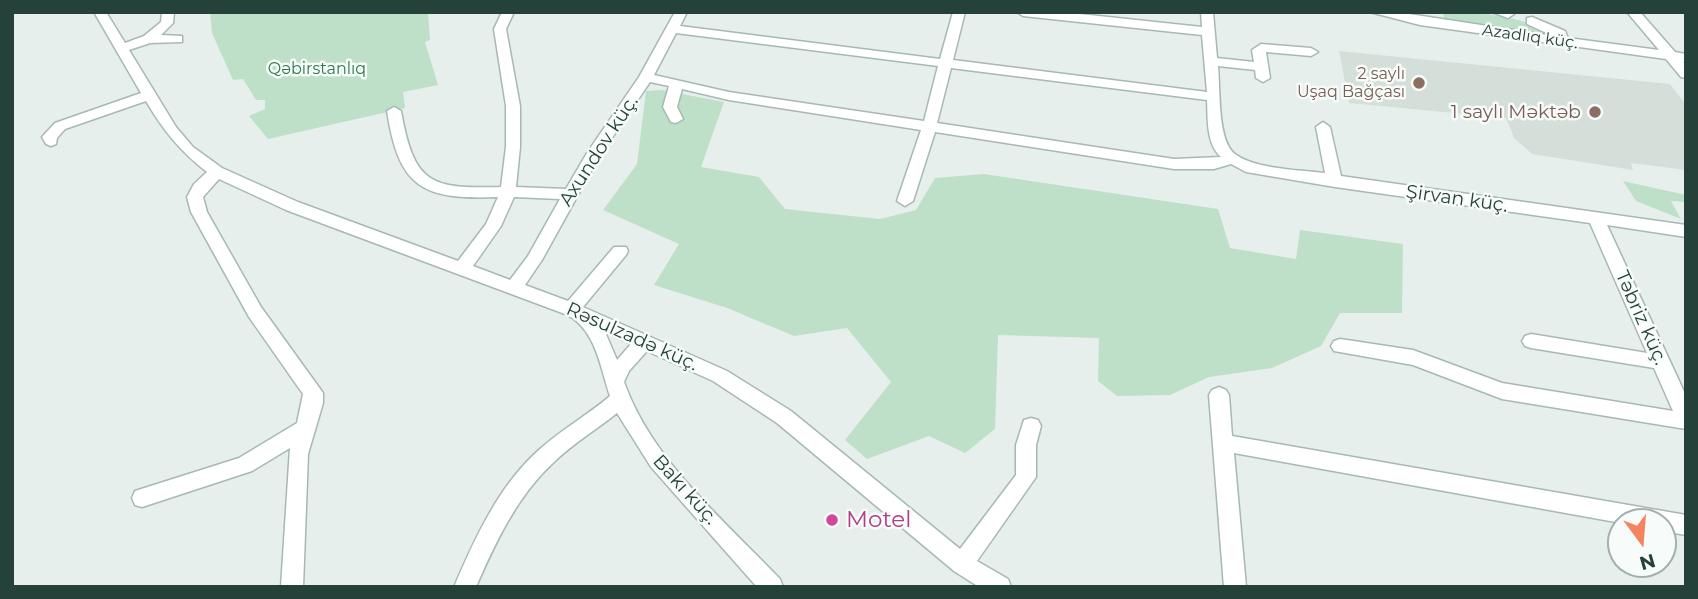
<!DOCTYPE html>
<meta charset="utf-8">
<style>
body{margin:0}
#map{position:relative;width:1698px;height:599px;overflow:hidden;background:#e6efeb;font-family:Montserrat,sans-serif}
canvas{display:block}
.frame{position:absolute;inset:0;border:14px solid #24423a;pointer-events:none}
.north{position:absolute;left:1607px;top:508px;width:70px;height:70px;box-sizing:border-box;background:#f7fbf9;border:2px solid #a3b1ad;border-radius:50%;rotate:164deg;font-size:19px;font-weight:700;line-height:28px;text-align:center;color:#24423a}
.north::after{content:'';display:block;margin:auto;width:24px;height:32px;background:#f4845f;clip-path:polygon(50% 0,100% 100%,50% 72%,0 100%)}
</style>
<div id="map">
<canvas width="1698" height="599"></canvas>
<div class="frame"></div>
<div class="north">N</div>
</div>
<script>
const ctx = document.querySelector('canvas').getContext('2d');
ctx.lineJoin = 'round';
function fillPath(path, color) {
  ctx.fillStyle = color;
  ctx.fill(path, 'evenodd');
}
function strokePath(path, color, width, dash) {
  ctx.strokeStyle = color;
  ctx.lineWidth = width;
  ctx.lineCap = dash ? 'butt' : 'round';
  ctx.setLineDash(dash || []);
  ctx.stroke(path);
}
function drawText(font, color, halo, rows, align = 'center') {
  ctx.font = font + ' Montserrat,sans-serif';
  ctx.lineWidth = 5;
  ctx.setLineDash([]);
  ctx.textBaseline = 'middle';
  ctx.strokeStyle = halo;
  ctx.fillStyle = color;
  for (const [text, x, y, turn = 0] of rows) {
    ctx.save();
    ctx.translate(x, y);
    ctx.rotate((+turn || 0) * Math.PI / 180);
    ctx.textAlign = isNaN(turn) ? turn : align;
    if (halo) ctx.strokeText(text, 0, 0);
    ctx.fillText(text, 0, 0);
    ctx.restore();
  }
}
const built = new Path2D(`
 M 1339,51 L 1670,84 L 1686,105 L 1686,170 L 1631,163 L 1633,170 L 1532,154 L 1514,138 L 1506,118 L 1349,103 Z`);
const green = new Path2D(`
 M 210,12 L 428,12 L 430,40 L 425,42 L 438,85 L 403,92 L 405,108 L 268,139 L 249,116 L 265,109 L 265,100 L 256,100 L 243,79 L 233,80 L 212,33 Z
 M 1443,12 C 1479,12 1513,15 1546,30 L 1545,36 L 1444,20 Z
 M 662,90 L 724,102 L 701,167 L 759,177 L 785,209 L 880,219 L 916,210 L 935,178 L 984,174 L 1218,209 L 1230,248 L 1296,259 L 1300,230 L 1403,244 L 1402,313 L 1340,313 L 1321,346 L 1272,368 L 1209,377 L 1170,395 L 1117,396 L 1098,381 L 1099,338 L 998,335 L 995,429 L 965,453 L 929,436 L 867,459 L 845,440 L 891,382 L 847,328 L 794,336 L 727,308 L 654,285 L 679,244 L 603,210 L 637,164 L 646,91 Z
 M 1623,181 L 1686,195 L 1686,202 L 1671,201 L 1681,219 L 1636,201 Z`);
const minor = new Path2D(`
 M 94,12 L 106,12 L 125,43 L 144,36 L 161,22 L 162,12 L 174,12 L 173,23 L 161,35 L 182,36 L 182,42 L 150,43 L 129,50 L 176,127 L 193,147 L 222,168 L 298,202 L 458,261 L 486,224 L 498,197 C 422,200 399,188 387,111 L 394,107 L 401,111 C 414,184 430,189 501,187 L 506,147 L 506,106 L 494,29 L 502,12 L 514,12 L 506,29 L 520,106 L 520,147 L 516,187 L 566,189 L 587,153 L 639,77 L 675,12 L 687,12 L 680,26 L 940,59 L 953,12 L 965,12 L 953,60 L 1207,92 L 1202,35 L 1023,16 L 1017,12 L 1061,12 L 1202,27 L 1201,12 L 1213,12 L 1217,58 L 1254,62 L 1252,50 L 1261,44 L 1311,48 L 1318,52 L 1311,56 L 1266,52 L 1270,78 L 1263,82 L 1256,78 L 1255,70 L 1218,66 C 1220,88 1218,128 1229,147 C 1240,169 1302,170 1325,173 L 1316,127 L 1323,122 L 1330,127 L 1341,176 L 1686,225 L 1686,237 L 1607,225 L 1686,396 L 1686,429 L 1502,399 L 1413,365 L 1334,351 L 1331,346 L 1334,341 L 1340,339 L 1413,350 L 1502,383 L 1673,411 L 1654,368 L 1531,348 L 1525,346 L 1522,341 L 1525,336 L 1531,334 L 1647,353 L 1590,223 L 1335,187 L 1246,172 L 1231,164 L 1214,169 L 1174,169 L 935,132 L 913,201 L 905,206 L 897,201 L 921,130 L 729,100 L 682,89 L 677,107 L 683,119 L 676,123 L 671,122 L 663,107 L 669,86 L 650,82 L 599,157 L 542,260 L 525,285 L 568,301 L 614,247 L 626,247 L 628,251 L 626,255 L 583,307 L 727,371 L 791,411 L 960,549 L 1016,475 L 1016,445 L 1024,420 L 1031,418 L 1038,420 L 1041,426 L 1036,445 L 1036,477 L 977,561 L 1008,579 L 1011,587 L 979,587 L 954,571 L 777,423 L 713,381 L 647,351 L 629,371 L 624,382 C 652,461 724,520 780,579 L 783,587 L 757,587 L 651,467 L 617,413 C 596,430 572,444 553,463 C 517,496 495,543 476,587 L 454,587 C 475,538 499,485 540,449 C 562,429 588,415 610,396 C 600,367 596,328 565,314 L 286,210 L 219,179 L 203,197 L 207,212 L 261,307 L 323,393 L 323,403 L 308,454 L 303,587 L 281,587 L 290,448 L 252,471 L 142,507 L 135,505 L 132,498 L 135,491 L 239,458 L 297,423 L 303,394 L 249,317 L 191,212 L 187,197 L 194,184 L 207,172 C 180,151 163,130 146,101 L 65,129 L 57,138 L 56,144 L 51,146 L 46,144 L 42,137 L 55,123 L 141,93 ZM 676,33 L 938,66 L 924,121 L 729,92 L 654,75 ZM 951,68 L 1207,100 C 1208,119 1206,144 1221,157 L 1174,159 L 937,123 ZM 514,197 L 560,199 L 528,256 L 510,280 L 473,266 L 501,226 ZM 605,332 L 631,344 L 617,360 Z
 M 1370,12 L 1396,12 L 1553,36 L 1527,24 L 1527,18 L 1532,17 L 1565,31 L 1568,38 L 1659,50 L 1627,12 L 1640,12 L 1675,52 L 1686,54 L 1686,62 L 1683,62 L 1686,65 L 1686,78 L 1681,77 L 1666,59 L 1420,25 Z
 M 1492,12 L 1513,12 L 1514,14 L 1508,18 Z
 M 1219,387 L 1226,390 L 1229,395 L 1232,436 L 1686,515 L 1686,535 L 1663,531 L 1663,522 L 1621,523 L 1234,453 L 1246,587 L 1224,587 L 1209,395 L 1212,390 Z`);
const markers = [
 [1419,83,7,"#8d6e63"],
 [1595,112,7,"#8d6e63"],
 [832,520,7,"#d1479c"]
];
const farStreetnames = [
 ["Azadlıq küç.",1530,37,8]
];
const farParknames = [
 ["Qəbirstanlıq",317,69]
];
const farEducationnames = [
 ["2 saylı",1405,74],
 ["Uşaq Bağçası",1405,92]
];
const educationNames = [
 ["1 saylı Məktəb",1581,112]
];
const streetNames = [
 ["Axundov küç.",599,151,-57],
 ["Şirvan küç.",1457,199,8],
 ["Təbriz küç.",1641,318,66],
 ["Rəsulzadə küç.",632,337,24],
 ["Bakı küç.",685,490,48]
];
const nearHotelnames = [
 ["Motel",846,520]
];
fillPath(built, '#d4dfda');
fillPath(green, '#bfe0c8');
strokePath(minor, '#a8b8b2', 3);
fillPath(minor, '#fff');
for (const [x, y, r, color] of markers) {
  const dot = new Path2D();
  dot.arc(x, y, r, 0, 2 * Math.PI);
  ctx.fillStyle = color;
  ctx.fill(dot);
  strokePath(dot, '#f7fbf9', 2.5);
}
drawText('16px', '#24423a', '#f7fbf9', farStreetnames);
drawText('16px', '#2d7a4b', '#f7fbf9', farParknames);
drawText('16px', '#785e54', '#f7fbf9', farEducationnames, 'right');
drawText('19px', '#785e54', '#f7fbf9', educationNames, 'right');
drawText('19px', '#24423a', '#f7fbf9', streetNames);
drawText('23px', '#b23c85', '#f7fbf9', nearHotelnames, 'left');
</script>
